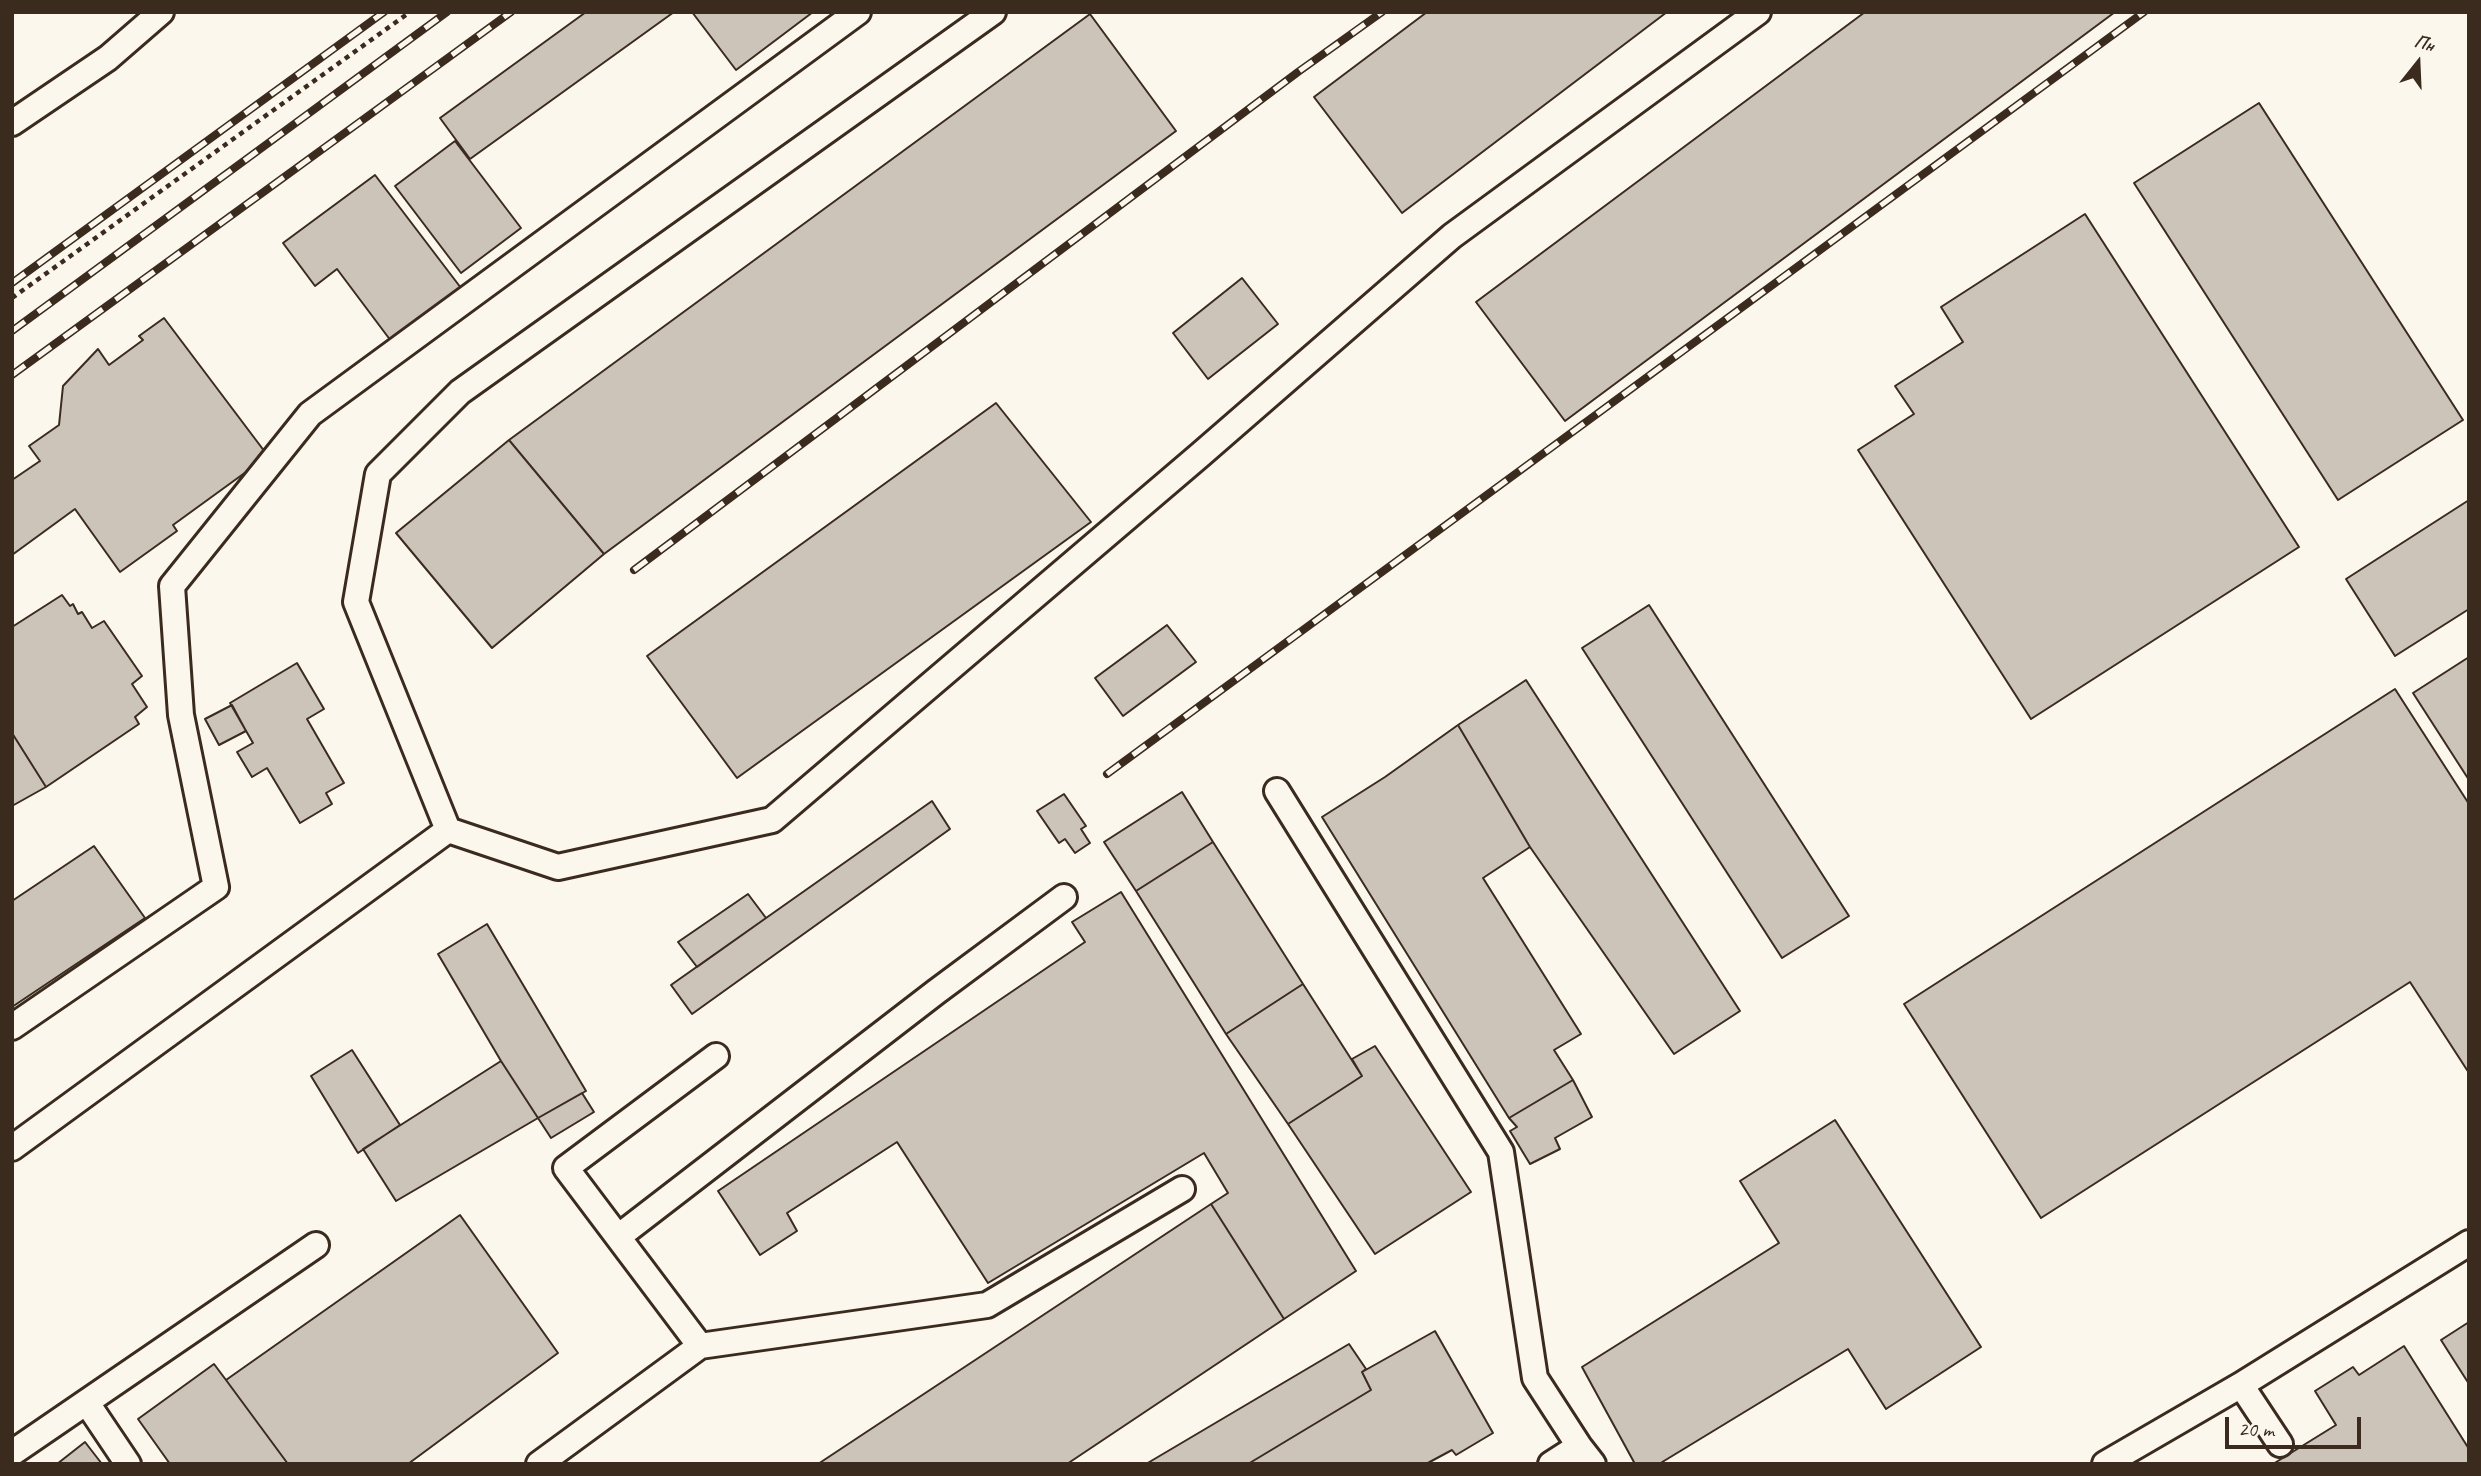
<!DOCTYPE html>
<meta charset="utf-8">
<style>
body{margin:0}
#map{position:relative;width:2481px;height:1476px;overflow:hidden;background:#fbf7ec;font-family:Caveat,sans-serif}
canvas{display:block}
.frame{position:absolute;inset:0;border:14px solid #3b2a1e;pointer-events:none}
.north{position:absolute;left:2383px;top:28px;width:70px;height:70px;-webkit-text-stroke:5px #fbf7ec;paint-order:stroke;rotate:18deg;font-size:19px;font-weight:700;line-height:28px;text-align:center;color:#3b2a1e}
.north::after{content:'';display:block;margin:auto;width:24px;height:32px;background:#3b2a1e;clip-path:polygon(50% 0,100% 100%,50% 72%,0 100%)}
.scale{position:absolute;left:2225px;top:1417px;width:136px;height:32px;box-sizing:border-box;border:4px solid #3b2a1e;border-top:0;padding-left:9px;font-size:21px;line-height:24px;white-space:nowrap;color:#3b2a1e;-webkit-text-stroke:5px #fbf7ec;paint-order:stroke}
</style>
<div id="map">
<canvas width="2481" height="1476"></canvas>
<div class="frame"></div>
<div class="north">Пн</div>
<div class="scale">20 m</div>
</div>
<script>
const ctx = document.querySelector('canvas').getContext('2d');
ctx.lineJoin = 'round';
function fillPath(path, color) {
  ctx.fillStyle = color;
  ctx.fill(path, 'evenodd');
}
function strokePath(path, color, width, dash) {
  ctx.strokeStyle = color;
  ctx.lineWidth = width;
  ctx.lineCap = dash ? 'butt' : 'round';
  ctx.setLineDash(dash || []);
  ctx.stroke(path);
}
const building = new Path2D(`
 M 586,12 L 674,12 L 470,159 L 440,118 Z
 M 692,12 L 813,12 L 736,70 Z
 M 1427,12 L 1667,12 L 1402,213 L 1314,97 Z
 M 1865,12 L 2115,12 L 1565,421 L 1476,302 Z
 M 1090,14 L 1176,131 L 604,554 L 509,440 Z
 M 2259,103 L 2463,420 L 2338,500 L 2134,183 Z
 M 455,141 L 521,228 L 461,273 L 395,186 Z
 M 375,175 L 461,288 L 391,341 L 337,269 L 315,286 L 283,243 Z
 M 2085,214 L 2299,547 L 2031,719 L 1858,450 L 1914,414 L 1895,386 L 1963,342 L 1941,307 Z
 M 1242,278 L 1278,324 L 1208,379 L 1173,333 Z
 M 164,318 L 268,456 L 173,525 L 177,531 L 120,572 L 75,509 L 12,555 L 12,480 L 40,461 L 29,446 L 59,425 L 63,386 L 98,349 L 109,365 L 143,340 L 139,336 Z
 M 996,403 L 1091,522 L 737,778 L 647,656 Z
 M 509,440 L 604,554 L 492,648 L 396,533 Z
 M 2469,500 L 2469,609 L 2395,656 L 2346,579 Z
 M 62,595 L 70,606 L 73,604 L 78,614 L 82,612 L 92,628 L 104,621 L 142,676 L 132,684 L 147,707 L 135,717 L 139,724 L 46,787 L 12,733 L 12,627 Z
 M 1649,605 L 1849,916 L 1782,958 L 1582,648 Z
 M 1167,625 L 1196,662 L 1123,716 L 1095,678 Z
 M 2469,657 L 2469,780 L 2413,693 Z
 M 297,663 L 324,709 L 307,719 L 344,783 L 326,793 L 332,804 L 300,823 L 267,768 L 252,777 L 237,752 L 253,743 L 230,703 Z
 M 1526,680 L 1740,1011 L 1674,1054 L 1530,847 L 1458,725 Z
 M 2395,689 L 2469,804 L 2469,1073 L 2410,982 L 2041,1218 L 1904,1004 Z
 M 232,705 L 246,731 L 219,745 L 205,719 Z
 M 1458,725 L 1530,847 L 1483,878 L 1581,1034 L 1554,1050 L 1573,1080 L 1509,1118 L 1322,817 L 1385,777 Z
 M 12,733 L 46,787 L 12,806 Z
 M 1182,792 L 1213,842 L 1136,891 L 1104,842 Z
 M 1064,794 L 1086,826 L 1081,829 L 1090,843 L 1075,853 L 1065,839 L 1059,843 L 1037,811 Z
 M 932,801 L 950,829 L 692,1014 L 671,985 Z
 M 1213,842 L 1303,984 L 1226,1034 L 1136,891 Z
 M 94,846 L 145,918 L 12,1007 L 12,901 Z
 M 1121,892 L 1356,1271 L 1284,1319 L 1211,1204 L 1228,1193 L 1204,1153 L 988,1283 L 897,1142 L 787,1213 L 797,1231 L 760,1255 L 718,1191 L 1085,942 L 1072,922 Z
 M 748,894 L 766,918 L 697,967 L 678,942 Z
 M 487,924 L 586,1091 L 538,1118 L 501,1061 L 438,954 Z
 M 1303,984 L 1362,1076 L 1288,1124 L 1226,1034 Z
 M 1375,1046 L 1471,1192 L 1375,1254 L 1288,1124 L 1362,1076 L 1352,1059 Z
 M 352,1050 L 400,1125 L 358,1153 L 311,1076 Z
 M 501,1061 L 538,1118 L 396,1201 L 363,1149 Z
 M 1573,1080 L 1592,1117 L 1555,1138 L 1560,1149 L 1530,1164 L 1510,1131 L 1517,1127 L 1509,1118 Z
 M 582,1093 L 594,1112 L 551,1138 L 538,1118 Z
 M 1835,1120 L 1981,1347 L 1886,1409 L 1848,1349 L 1659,1464 L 1635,1464 L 1582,1367 L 1779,1243 L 1740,1181 Z
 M 1211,1204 L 1284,1319 L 1067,1464 L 818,1464 Z
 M 460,1215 L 558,1353 L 408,1464 L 288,1464 L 226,1380 Z
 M 2469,1322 L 2469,1384 L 2441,1340 Z
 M 1435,1331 L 1493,1433 L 1456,1455 L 1452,1450 L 1426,1464 L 1248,1464 L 1371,1390 L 1362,1372 Z
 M 1349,1344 L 1366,1369 L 1362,1372 L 1371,1390 L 1248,1464 L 1146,1464 Z
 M 2404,1346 L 2469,1449 L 2469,1463 L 2273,1464 L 2336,1425 L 2315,1391 L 2353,1367 L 2359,1375 Z
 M 214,1364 L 226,1380 L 288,1464 L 170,1464 L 138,1419 Z
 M 85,1442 L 102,1464 L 57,1464 Z`);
const path = new Path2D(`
 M 12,298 L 410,12`);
const service = new Path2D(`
 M 993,12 L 460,392 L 378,474 L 356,602 L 448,830 L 558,867 L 772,820 L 1200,455 L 1452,236 L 1758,12
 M 12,123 L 108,58 L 161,12
 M 1277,791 L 1501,1152 L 1535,1378 L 1579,1446 L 1593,1464
 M 12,1027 L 216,887 L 181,715 L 172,586 L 310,414 L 858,12
 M 12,1148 L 448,830
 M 618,1237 L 936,992 L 1064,897
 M 700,1346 L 566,1168 L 716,1056
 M 2241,1385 L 2469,1243
 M 87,1403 L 128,1464
 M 12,1453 L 316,1245
 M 539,1464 L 700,1346 L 987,1305 L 1182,1189
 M 1551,1464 L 1579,1446
 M 2105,1464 L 2241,1385 L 2280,1444`);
const rail = new Path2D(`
 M 12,283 L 384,12
 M 12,331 L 447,12
 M 12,375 L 511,12
 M 634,570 L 1298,72 L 1382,12
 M 1107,774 L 2144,12`);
fillPath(building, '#ccc4b9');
strokePath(building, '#3b2a1e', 2);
strokePath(service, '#3b2a1e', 30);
strokePath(path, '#3b2a1e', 4.5, [5, 5]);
strokePath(service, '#fbf7ec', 24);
strokePath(rail, '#3b2a1e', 8);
strokePath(rail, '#fbf7ec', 5, [16]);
</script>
